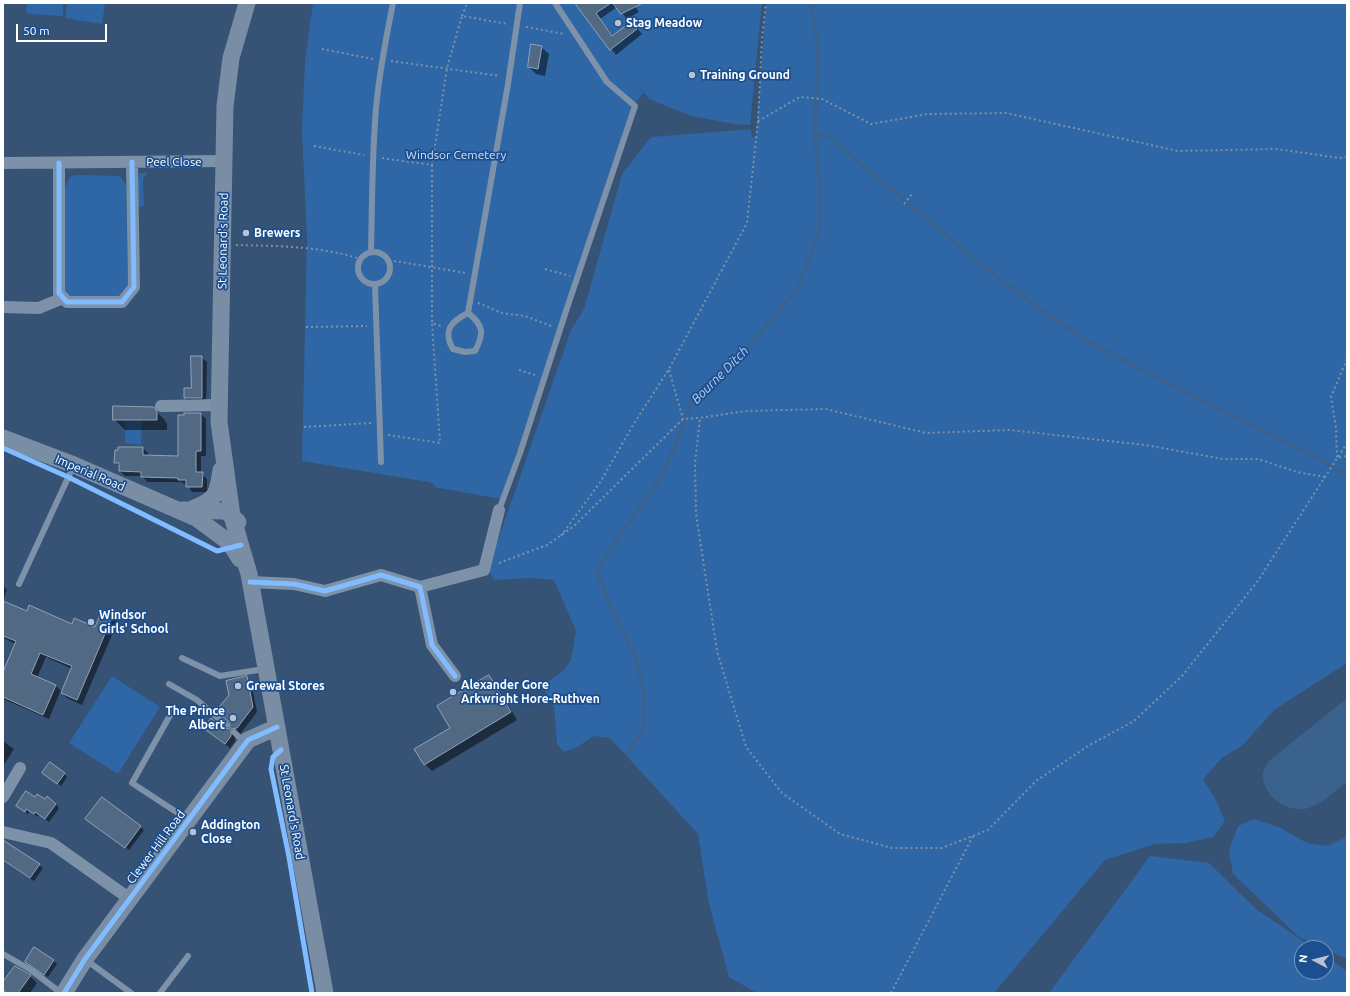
<!DOCTYPE html>
<style>
body{margin:0}
#map{position:relative;width:1350px;height:996px;overflow:hidden;background:#365274;font-family:Ubuntu,sans-serif}
canvas{display:block}
.frame{position:absolute;inset:0;border:4px solid #fff;pointer-events:none}
.north{position:absolute;left:1294px;top:940px;width:40px;height:40px;box-sizing:border-box;background:#1b4f8f;border:1px solid #7695bc;border-radius:50%;rotate:277deg;font-size:11px;font-weight:700;line-height:16px;text-align:center;color:#fff}
.north::after{content:'';display:block;margin:auto;width:14px;height:18px;background:#b9c2ce;clip-path:polygon(50% 0,100% 100%,50% 72%,0 100%)}
.scale{position:absolute;left:16px;top:24px;width:91px;height:18px;box-sizing:border-box;border:2px solid #fff;border-top:0;padding-left:5px;font-size:12px;line-height:14px;white-space:nowrap;color:#fff;-webkit-text-stroke:3px #1b4f8f;paint-order:stroke}
</style>
<div id="map">
<canvas width="1350" height="996"></canvas>
<div class="frame"></div>
<div class="north">N</div>
<div class="scale">50 m</div>
</div>
<script>
const ctx = document.querySelector('canvas').getContext('2d');
ctx.lineJoin = 'round';
function fillPath(path, color) {
  ctx.fillStyle = color;
  ctx.fill(path, 'evenodd');
}
function strokePath(path, color, width, dash) {
  ctx.strokeStyle = color;
  ctx.lineWidth = width;
  ctx.lineCap = dash ? 'butt' : 'round';
  ctx.setLineDash(dash || []);
  ctx.stroke(path);
}
function drawText(font, color, halo, rows, align = 'center') {
  ctx.font = font + ' Ubuntu,sans-serif';
  ctx.lineWidth = 3.5;
  ctx.setLineDash([]);
  ctx.textBaseline = 'middle';
  ctx.strokeStyle = halo;
  ctx.fillStyle = color;
  for (const [text, x, y, turn = 0] of rows) {
    ctx.save();
    ctx.translate(x, y);
    ctx.rotate((+turn || 0) * Math.PI / 180);
    ctx.textAlign = isNaN(turn) ? turn : align;
    if (halo) ctx.strokeText(text, 0, 0);
    ctx.fillText(text, 0, 0);
    ctx.restore();
  }
}
const green = new Path2D(`
 M 27,3 L 63,3 L 63,16 L 28,14 L 26,12 Z
 M 69,3 L 105,3 L 102,24 L 65,18 L 67,4 Z
 M 313,3 L 762,3 L 750,125 L 733,124 L 691,116 L 649,99 L 635,82 L 643,93 L 635,104 L 623,137 L 501,499 L 434,487 L 434,484 L 428,482 L 302,461 L 307,239 L 302,130 L 305,61 Z
 M 766,3 L 1347,3 L 1347,663 L 1274,710 L 1243,745 L 1222,758 L 1203,779 L 1215,798 L 1225,821 L 1213,837 L 1186,843 L 1155,844 L 1105,860 L 994,993 L 757,993 L 729,977 L 709,904 L 698,834 L 610,738 L 593,736 L 579,746 L 564,752 L 557,744 L 554,707 L 542,686 L 564,670 L 571,660 L 576,631 L 554,580 L 530,578 L 494,580 L 488,569 L 571,330 L 584,309 L 622,174 L 651,137 L 751,129 L 752,137 L 756,137 Z
 M 139,173 L 148,173 L 143,179 L 144,206 L 136,207 L 137,179 Z
 M 75,175 L 120,176 L 126,184 L 128,286 L 119,298 L 69,297 L 65,291 L 65,187 L 70,177 Z
 M 125,421 L 142,421 L 141,445 L 125,443 Z
 M 112,676 L 160,707 L 118,774 L 69,743 Z
 M 1254,819 L 1281,828 L 1307,843 L 1327,846 L 1344,838 L 1347,832 L 1347,959 L 1299,937 L 1233,874 L 1229,850 L 1238,826 Z
 M 1150,856 L 1209,863 L 1256,909 L 1313,948 L 1302,948 L 1302,972 L 1326,972 L 1326,957 L 1347,971 L 1347,993 L 1049,993 Z`);
const water = new Path2D(`
 M 1347,698 L 1347,782 C 1335,791 1320,806 1305,809 C 1286,812 1260,794 1263,772 C 1264,769 1267,764 1269,761 Z`);
const shadow = new Path2D(`
 M 577,3 L 633,3 L 639,12 L 627,19 L 617,7 L 600,19 L 613,36 L 632,22 L 642,34 L 616,55 Z
 M 541,47 L 549,54 L 545,76 L 536,74 L 529,67 Z
 M 201,357 L 207,362 L 206,403 L 190,403 L 185,398 L 192,389 Z
 M 153,408 L 164,419 L 167,424 L 167,430 L 125,430 L 114,419 Z
 M 201,414 L 206,419 L 206,456 L 201,456 L 201,473 L 207,479 L 207,492 L 192,492 L 187,485 L 181,482 L 147,482 L 142,476 L 125,476 L 120,471 L 120,467 L 115,462 L 119,448 L 143,448 L 148,453 L 148,456 L 179,457 L 179,416 Z
 M 3,586 L 7,590 L 3,600 Z
 M 3,602 L 27,613 L 72,625 L 96,628 L 103,611 L 113,616 L 118,621 L 82,705 L 67,698 L 60,692 L 49,719 L 3,699 L 3,674 L 16,644 L 3,638 ZM 46,657 L 72,669 L 62,692 L 56,686 L 37,678 Z
 M 246,677 L 251,682 L 257,712 L 241,733 L 235,734 L 235,741 L 230,748 L 204,728 L 231,728 Z
 M 489,677 L 496,684 L 517,720 L 432,771 L 425,764 Z
 M 3,741 L 14,749 L 3,766 Z
 M 44,773 L 64,773 L 67,777 L 61,786 Z
 M 35,798 L 56,804 L 59,808 L 49,822 L 39,815 L 38,817 L 30,811 L 28,814 L 21,809 Z
 M 102,798 L 144,830 L 129,850 L 90,822 Z
 M 6,842 L 43,868 L 34,881 L 3,860 L 3,846 Z
 M 53,960 L 57,964 L 48,977 L 30,965 Z
 M 15,967 L 30,976 L 37,983 L 30,993 L 3,993 L 3,984 Z`);
const stream = new Path2D(`
 M 815,134 L 829,137 L 984,267 L 1043,311 L 1087,341 L 1223,411 L 1317,457 L 1347,475
 M 627,754 L 643,728 L 645,695 L 635,657 L 613,612 L 597,573 L 614,543 L 662,476 L 684,424 L 691,402 L 713,378 L 753,342 L 799,286 L 819,230 L 819,182 L 815,134 L 818,44 L 811,8 L 812,3`);
const building = new Path2D(`
 M 575,3 L 611,3 L 596,13 L 612,36 L 632,21 L 637,29 L 610,50 Z
 M 613,3 L 643,3 L 621,14 Z
 M 531,44 L 542,46 L 538,69 L 528,67 Z
 M 191,356 L 202,356 L 202,398 L 184,398 L 184,388 L 191,388 Z
 M 113,406 L 154,407 L 157,412 L 157,420 L 113,420 Z
 M 184,413 L 201,413 L 201,451 L 196,451 L 196,472 L 203,472 L 202,487 L 186,487 L 186,480 L 178,480 L 178,478 L 141,477 L 141,472 L 119,471 L 119,463 L 114,463 L 115,450 L 118,450 L 118,447 L 143,447 L 143,455 L 178,456 L 178,415 L 184,415 Z
 M 3,601 L 27,611 L 29,605 L 72,624 L 74,618 L 95,627 L 102,610 L 113,615 L 77,700 L 61,693 L 72,666 L 40,653 L 31,674 L 56,685 L 43,715 L 3,697 L 3,672 L 16,641 L 3,636 Z
 M 489,675 L 511,712 L 424,765 L 414,749 L 450,728 L 437,706 Z
 M 247,676 L 253,707 L 237,728 L 231,729 L 231,736 L 225,744 L 203,728 L 211,718 L 223,729 L 230,728 L 229,722 L 216,711 L 229,695 L 226,681 Z
 M 50,762 L 65,773 L 57,784 L 42,773 Z
 M 26,791 L 35,797 L 37,794 L 45,799 L 47,796 L 56,804 L 45,819 L 35,812 L 34,814 L 26,809 L 25,812 L 16,806 Z
 M 102,797 L 141,826 L 125,848 L 85,819 Z
 M 3,840 L 40,864 L 30,878 L 3,860 Z
 M 34,947 L 54,960 L 44,975 L 25,962 Z
 M 15,966 L 31,975 L 18,993 L 7,993 L 3,990 L 3,982 Z`);
const path = new Path2D(`
 M 462,16 L 467,3
 M 526,27 L 565,34
 M 322,49 L 373,59
 M 391,61 L 500,76
 M 758,121 L 800,97 L 822,99 L 871,124 L 928,114 L 1006,113 L 1178,151 L 1276,149 L 1340,158 L 1347,157
 M 314,146 L 364,155
 M 382,158 L 432,165 L 447,68 L 462,16 L 508,24
 M 432,165 L 432,323 L 441,326
 M 904,204 L 912,194
 M 236,245 C 277,246 321,246 360,259
 M 389,260 L 466,273
 M 545,269 L 570,276
 M 478,303 L 502,313 L 525,316 L 551,326
 M 306,327 L 367,326
 M 1347,359 L 1331,397 L 1336,428 L 1337,458 L 1347,456
 M 519,370 L 535,375
 M 669,370 L 683,419
 M 304,427 L 371,423
 M 388,435 L 440,443 L 432,323
 M 1325,477 L 1297,472 L 1258,459 L 1223,459 L 1145,445 L 1010,430 L 926,433 L 826,409 L 745,411 L 700,418 L 695,463 L 696,514 L 717,651 L 746,747 L 782,793 L 840,834 L 892,848 L 942,848 L 988,830 L 1036,781 L 1088,746 L 1134,721 L 1182,676 L 1257,582 L 1347,443
 M 561,536 L 601,481 L 633,425 L 669,369 L 747,223 L 758,121 L 762,38 L 766,3
 M 499,563 L 547,545 L 573,527 L 683,419 L 700,418
 M 891,993 L 973,836`);
const lane = new Path2D(`
 M358 268a16 16 0 1 1 32 0a16 16 0 1 1-32 0Z
 M 371,252 C 372,204 372,156 376,108 C 379,73 386,38 393,3
 M 375,285 L 381,462
 M 468,313 L 508,84 L 520,3
 M 468,313 C 484,325 484,334 475,351 L 465,352 L 453,349 C 442,330 452,321 468,313 Z
 M 499,510 L 520,453 L 567,308 L 635,106 L 607,82 L 555,3
 M 19,584 L 73,467
 M 182,658 L 220,676 L 264,669
 M 169,684 L 197,700 L 226,725
 M 173,710 L 132,783 L 187,819
 M 234,732 L 244,742
 M 3,954 L 31,970 L 61,993
 M 86,960 L 131,993
 M 160,993 L 188,956`);
const street = new Path2D(`
 M 3,163 L 224,161
 M 59,163 L 59,293 L 67,302 L 122,302 L 134,287 L 132,162
 M 3,307 L 39,308 L 63,298
 M 161,406 L 219,405
 M 250,582 L 294,584 L 325,591 L 381,575 L 420,587 L 432,645 L 455,676
 M 420,587 L 484,570 L 499,510
 M 3,797 L 20,768
 M 3,832 L 51,843 L 130,899`);
const secondary = new Path2D(`
 M 247,3 L 231,58 L 225,106 L 219,422 L 232,516 L 249,574 L 325,993
 M 3,438 L 74,465 L 196,518 L 230,543 L 240,559
 M 194,508 C 217,500 218,492 221,470
 M 182,510 L 226,511 L 238,522
 M 64,993 L 85,959 L 248,740 L 277,727`);
const cycleway = new Path2D(`
 M 59,163 L 59,293 L 67,302 L 122,302 L 134,287 L 132,162
 M 3,448 L 68,477 L 217,551 L 241,545
 M 250,582 L 294,584 L 325,591 L 381,575 L 420,587 L 432,645 L 455,676
 M 281,750 L 273,757 L 271,769 L 289,857 L 312,993
 M 64,993 L 85,959 L 248,740 L 277,727`);
const markers = [
 [618,23,4,"#b9c2ce"],
 [692,75,4,"#b9c2ce"],
 [246,233,4,"#b9c2ce"],
 [91,622,4,"#b9c2ce"],
 [238,686,4,"#b9c2ce"],
 [453,692,4,"#b9c2ce"],
 [233,718,4,"#b9c2ce"],
 [193,832,4,"#b9c2ce"]
];
const poiNames = [
 ["Stag Meadow",626,23],
 ["Training Ground",700,75],
 ["Brewers",254,233],
 ["Windsor",99,615],
 ["Girls' School",99,629],
 ["Alexander Gore",461,685],
 ["Arkwright Hore-Ruthven",461,699],
 ["Grewal Stores",246,686],
 ["The Prince",225,711,"right"],
 ["Albert",225,725,"right"],
 ["Addington",201,825],
 ["Close",201,839]
];
const parkNames = [
 ["Windsor Cemetery",456,155]
];
const streetNames = [
 ["Peel Close",174,162],
 ["St Leonard's Road",223,241,-89],
 ["Imperial Road",90,473,23],
 ["St Leonard's Road",292,812,80],
 ["Clewer Hill Road",156,847,-53]
];
const waterNames = [
 ["Bourne Ditch",720,375,-45]
];
fillPath(green, '#2f66a5');
fillPath(water, '#3b618d');
fillPath(shadow, '#0007');
strokePath(stream, '#3b618d', 3.5);
fillPath(building, '#526984');
strokePath(building, '#92a2b6', 1);
strokePath(path, '#7d92a8', 2, [2, 3]);
strokePath(lane, '#7d92a8', 6);
strokePath(street, '#7d92a8', 12);
strokePath(secondary, '#798da4', 17);
strokePath(cycleway, '#80bcff', 5);
for (const [x, y, r, color] of markers) {
  const dot = new Path2D();
  dot.arc(x, y, r, 0, 2 * Math.PI);
  ctx.fillStyle = color;
  ctx.fill(dot);
  strokePath(dot, '#1b4f8f', 1.5);
}
drawText('bold 12px', '#fff', '#1b4f8f', poiNames, 'left');
drawText('12px', '#cfe3fa', '#1b4f8f', parkNames);
drawText('12px', '#fff', '#1b4f8f', streetNames);
drawText('italic 13px', '#b5d3f5', '#1b4f8f', waterNames);
</script>
